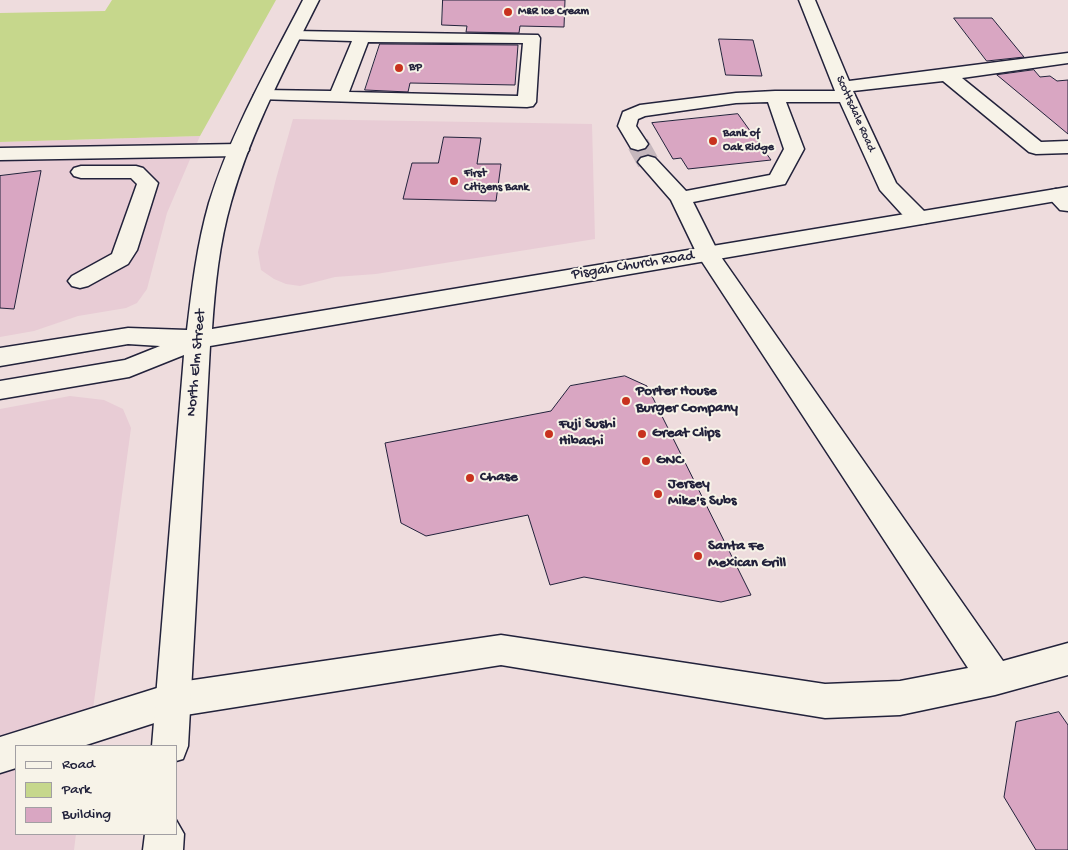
<!DOCTYPE html>
<style>
body{margin:0}
#map{position:relative;width:1068px;height:850px;overflow:hidden;background:#eedcdd;font-family:"Gochi Hand",sans-serif}
canvas{display:block}
.legend{position:absolute;left:15px;top:745px;width:162px;height:90px;box-sizing:border-box;background:#f7f3e8;border:1px solid #a29fa3;margin:0;padding:6px 9px;list-style:none;font-size:15px;color:#22223b}
.legend li{display:flex;align-items:center;gap:10px;height:25px}
.legend b{width:25px;border:1px solid #a29fa3}
</style>
<div id="map">
<canvas width="1068" height="850"></canvas>
<ul class="legend">
<li><b style="height:6px;background:#f7f3e8"></b>Road</li>
<li><b style="height:14px;background:#c6d78c"></b>Park</li>
<li><b style="height:14px;background:#d9a6c2"></b>Building</li>
</ul>
</div>
<script>
const ctx = document.querySelector('canvas').getContext('2d');
ctx.lineJoin = 'round';
function fillPath(path, color) {
  ctx.fillStyle = color;
  ctx.fill(path, 'evenodd');
}
function strokePath(path, color, width, dash) {
  ctx.strokeStyle = color;
  ctx.lineWidth = width;
  ctx.lineCap = dash ? 'butt' : 'round';
  ctx.setLineDash(dash || []);
  ctx.stroke(path);
}
function drawText(font, color, halo, rows, align = 'center') {
  ctx.font = font + ' "Gochi Hand",sans-serif';
  ctx.lineWidth = 4;
  ctx.setLineDash([]);
  ctx.textBaseline = 'middle';
  ctx.strokeStyle = halo;
  ctx.fillStyle = color;
  for (const [text, x, y, turn = 0] of rows) {
    ctx.save();
    ctx.translate(x, y);
    ctx.rotate((+turn || 0) * Math.PI / 180);
    ctx.textAlign = isNaN(turn) ? turn : align;
    if (halo) ctx.strokeText(text, 0, 0);
    ctx.fillText(text, 0, 0);
    ctx.restore();
  }
}
const built = new Path2D(`
 M 293,119 L 592,124 L 595,239 L 376,274 L 335,277 L 300,286 L 286,284 L 274,279 L 261,270 L 258,252 L 276,179 Z
 M 200,136 L 167,213 L 147,289 L 137,303 L 126,308 L 78,316 L 34,331 L 0,337 L 0,142 Z
 M 70,396 L 104,400 L 123,409 L 131,428 L 88,746 L 16,746 L 16,834 L 76,834 L 74,850 L 0,850 L 0,409 Z`);
const green = new Path2D(`
 M 112,0 L 276,0 L 200,136 L 0,142 L 0,13 L 105,11 Z`);
const building = new Path2D(`
 M 443,0 L 565,0 L 564,27 L 520,26 L 519,33 L 466,32 L 467,26 L 442,25 Z
 M 954,18 L 992,18 L 1024,57 L 987,61 Z
 M 719,39 L 753,40 L 762,76 L 726,75 Z
 M 380,44 L 518,45 L 515,85 L 410,83 L 408,92 L 365,90 Z
 M 1034,70 L 1040,77 L 1050,76 L 1057,81 L 1068,80 L 1068,134 L 997,75 Z
 M 738,114 L 771,160 L 688,169 L 681,158 L 673,159 L 652,123 Z
 M 444,137 L 481,138 L 477,164 L 501,164 L 496,201 L 403,199 L 412,163 L 438,163 Z
 M 41,171 L 14,309 L 0,308 L 0,176 Z
 M 625,376 L 647,386 L 751,595 L 721,602 L 584,577 L 550,585 L 528,515 L 426,536 L 401,523 L 385,443 L 551,411 L 570,386 Z
 M 1059,712 L 1068,725 L 1068,850 L 1036,850 L 1004,797 L 1016,722 Z`);
const minorTunnel = new Path2D(`
 M 638,144 L 648,162`);
const minor = new Path2D(`
 M 799,0 L 815,0 L 849,81 L 1068,53 L 1068,63 L 962,78 L 1041,142 L 1068,141 L 1068,153 L 1036,154 L 1029,152 L 943,81 L 853,91 L 896,183 L 926,213 L 929,218 L 926,223 L 918,224 L 910,223 L 880,190 L 840,102 L 786,102 L 804,149 L 785,184 L 693,202 L 719,254 L 1003,661 L 1068,643 L 1068,675 L 995,695 L 900,715 L 825,718 L 501,665 L 173,717 L 83,746 L 16,746 L 16,768 L 0,773 L 0,737 L 173,683 L 501,635 L 825,684 L 900,681 L 968,668 L 697,254 L 671,200 L 638,162 L 641,158 L 648,156 L 655,158 L 686,191 L 770,175 L 784,149 L 768,102 L 736,103 L 645,116 L 638,119 L 636,126 L 648,144 L 645,148 L 638,150 L 631,148 L 618,126 L 623,112 L 640,105 L 736,93 L 775,91 L 835,91 Z
 M 293,31 L 538,35 L 540,38 L 536,102 L 533,106 L 527,107 L 257,99 L 254,95 L 257,91 L 263,90 L 331,91 L 352,41 L 287,39 L 285,36 L 287,33 ZM 368,42 L 523,43 L 518,96 L 349,92 Z
 M 239,144 L 246,146 L 249,150 L 246,154 L 239,156 L 0,160 L 0,148 Z
 M 81,166 L 136,166 L 143,168 L 158,183 L 137,250 L 128,264 L 88,286 L 80,288 L 72,286 L 68,281 L 72,276 L 112,254 L 137,184 L 131,178 L 81,178 L 74,176 L 71,172 L 74,168 Z
 M 1056,189 L 1068,194 L 1068,211 L 1060,210 L 1046,195 L 1049,191 Z`);
const major = new Path2D(`
 M 303,0 L 319,0 C 286,66 251,131 231,202 C 219,244 215,286 212,329 L 1068,187 L 1068,199 L 210,346 L 188,746 L 183,759 L 176,761 L 176,746 L 152,746 L 184,355 L 129,377 L 0,399 L 0,381 L 125,360 L 160,346 L 128,344 L 0,366 L 0,348 L 128,328 L 187,330 C 192,287 197,245 209,203 C 231,132 269,66 303,0 Z
 M 176,820 L 184,834 L 183,850 L 143,850 L 145,834 L 176,834 Z`);
const markers = [
 [508,12,5,"#c8321e"],
 [399,68,5,"#c8321e"],
 [713,141,5,"#c8321e"],
 [454,181,5,"#c8321e"],
 [626,401,5,"#c8321e"],
 [549,434,5,"#c8321e"],
 [642,434,5,"#c8321e"],
 [646,461,5,"#c8321e"],
 [470,478,5,"#c8321e"],
 [658,494,5,"#c8321e"],
 [698,556,5,"#c8321e"]
];
const farPoinames = [
 ["M&R Ice Cream",518,12],
 ["BP",409,68],
 ["Bank of",723,134],
 ["Oak Ridge",723,148],
 ["First",464,174],
 ["Citizens Bank",464,188]
];
const farStreetnames = [
 ["Scottsdale Road",855,114,66]
];
const streetNames = [
 ["Pisgah Church Road",633,266,-9],
 ["North Elm Street",197,363,-85]
];
const poiNames = [
 ["Porter House",636,392],
 ["Burger Company",636,409],
 ["Fuji Sushi",559,425],
 ["Hibachi",559,442],
 ["Great Clips",652,434],
 ["GNC",656,461],
 ["Chase",480,478],
 ["Jersey",668,485],
 ["Mike's Subs",668,502],
 ["Santa Fe",708,547],
 ["Mexican Grill",708,564]
];
fillPath(built, '#e8ccd5');
fillPath(green, '#c6d78c');
fillPath(building, '#d9a6c2');
strokePath(building, '#22223b', 1);
strokePath(minorTunnel, '#c5b7bd', 22, [22, 11]);
strokePath(minor, '#22223b', 3);
strokePath(major, '#22223b', 3);
fillPath(minor, '#f7f3e8');
fillPath(major, '#f7f3e8');
for (const [x, y, r, color] of markers) {
  const dot = new Path2D();
  dot.arc(x, y, r, 0, 2 * Math.PI);
  ctx.fillStyle = color;
  ctx.fill(dot);
  strokePath(dot, '#f7f3e8', 2);
}
drawText('bold 12px', '#22223b', '#f7f3e8', farPoinames, 'left');
drawText('12px', '#22223b', '#f7f3e8', farStreetnames);
drawText('15px', '#22223b', '#f7f3e8', streetNames);
drawText('bold 15px', '#22223b', '#f7f3e8', poiNames, 'left');
</script>
